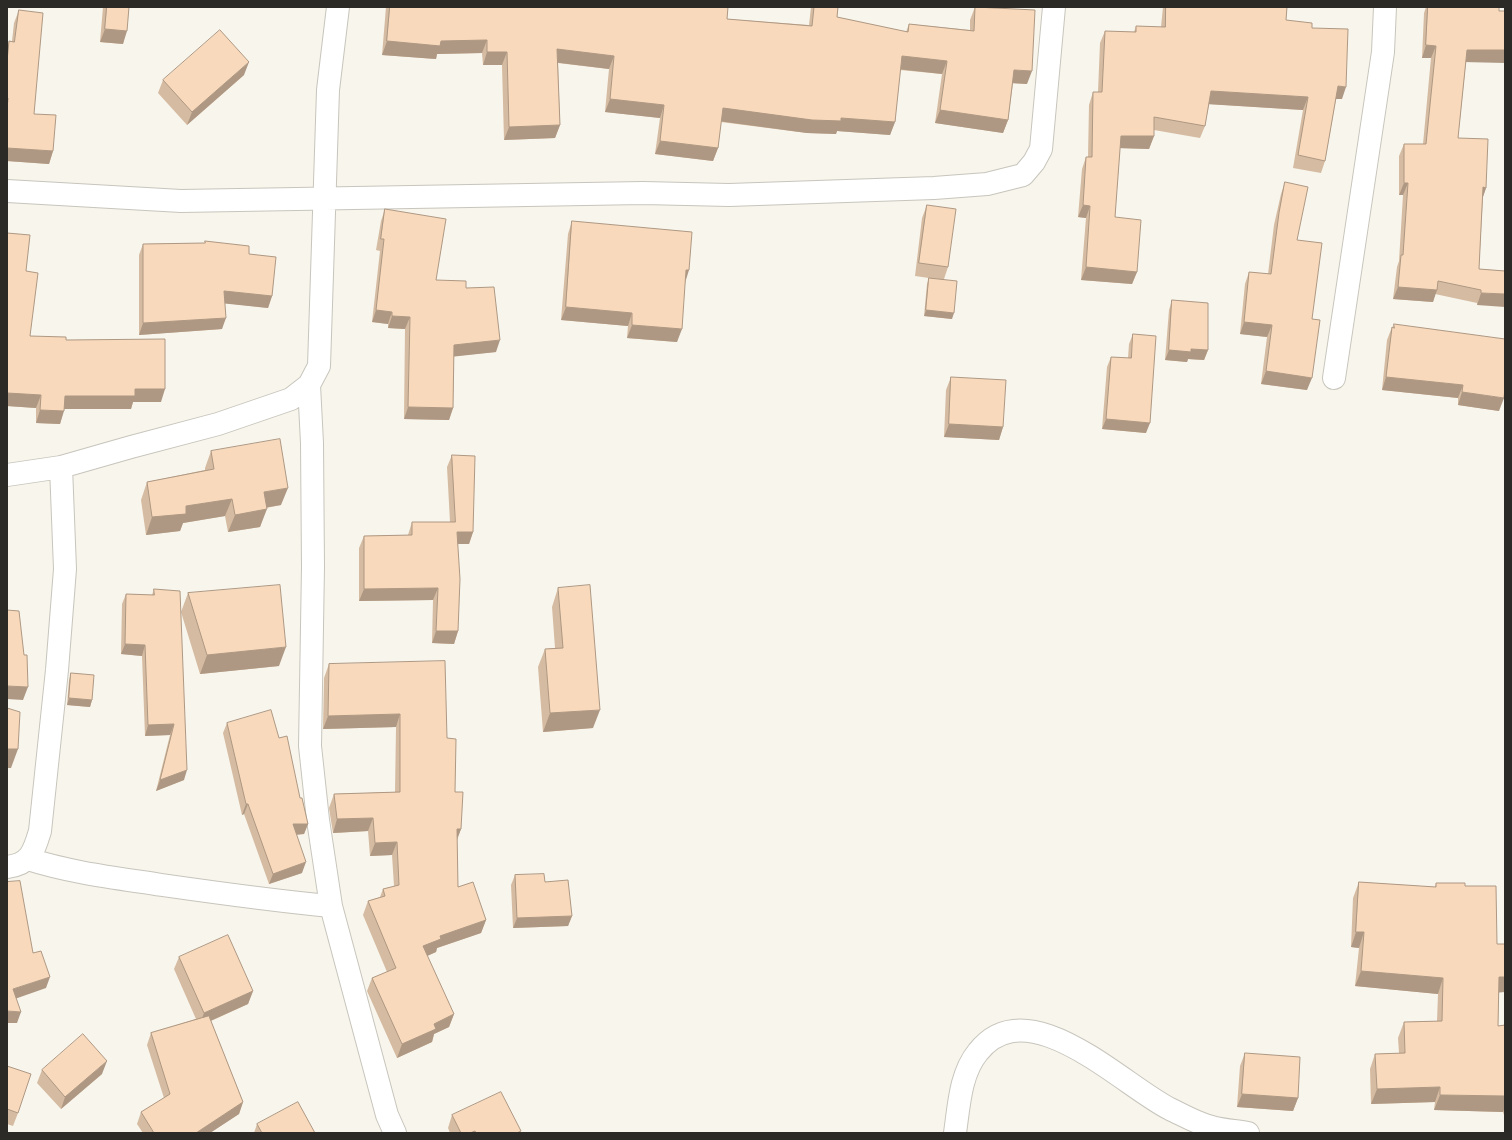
<!DOCTYPE html>
<style>
body{margin:0}
#map{position:relative;width:1512px;height:1140px;overflow:hidden;background:#f8f5ec;font-family:Roboto,sans-serif}
canvas{display:block}
.frame{position:absolute;inset:0;border:8px solid #2b2a27;pointer-events:none}
</style>
<div id="map">
<canvas width="1512" height="1140"></canvas>
<div class="frame"></div>
</div>
<script>
const ctx = document.querySelector('canvas').getContext('2d');
ctx.lineJoin = 'round';
function strokePath(path, color, width, dash) {
  ctx.strokeStyle = color;
  ctx.lineWidth = width;
  ctx.lineCap = dash ? 'butt' : 'round';
  ctx.setLineDash(dash || []);
  ctx.stroke(path);
}
function fillPath(path, color) {
  ctx.fillStyle = color;
  ctx.fill(path, 'evenodd');
}
const street = new Path2D(`
 M 7,191 L 181,201 L 643,193 L 729,195 L 934,188 L 987,184 L 1023,175 L 1034,162 L 1041,149 L 1054,7
 M 1334,378 L 1383,52 L 1385,7
 M 309,385 L 312,443 L 313,567 L 310,746 L 318,820 L 331,906 L 387,1115 L 395,1133
 M 7,475 L 61,467 L 131,447 L 218,424 L 291,399 L 309,385 L 319,366 L 328,90 L 338,7
 M 28,859 C 72,873 117,878 162,885 C 218,893 274,901 331,906
 M 7,867 C 31,864 34,851 40,831 L 57,670 L 65,569 L 61,467
 M 955,1133 C 959,1106 960,1074 978,1052 C 1028,988 1122,1085 1170,1109 C 1183,1115 1198,1124 1212,1127 C 1223,1130 1236,1131 1248,1133`);
const wall = new Path2D(`
 M 103,7 L 129,7 L 123,44 L 100,42 Z
 M 386,7 L 728,7 L 727,19 L 809,25 L 811,7 L 838,7 L 837,17 L 906,32 L 909,24 L 970,30 L 970,20 L 975,7 L 1027,84 L 1013,83 L 1008,120 L 1003,133 L 935,123 L 942,74 L 900,70 L 895,122 L 890,135 L 837,131 L 836,134 L 807,133 L 721,122 L 718,148 L 713,161 L 655,154 L 660,118 L 605,112 L 609,69 L 558,63 L 560,125 L 555,138 L 504,140 L 502,65 L 483,65 L 482,53 L 437,54 L 436,59 L 382,55 Z
 M 1163,7 L 1287,7 L 1286,20 L 1312,28 L 1342,99 L 1336,99 L 1325,161 L 1321,173 L 1293,168 L 1303,110 L 1209,104 L 1205,126 L 1200,138 L 1154,130 L 1154,136 L 1149,149 L 1120,148 L 1115,217 L 1137,272 L 1132,284 L 1081,280 L 1086,218 L 1078,217 L 1082,169 L 1086,157 L 1088,157 L 1089,105 L 1093,92 L 1098,92 L 1100,43 L 1105,31 L 1134,32 L 1136,26 L 1161,27 Z
 M 1426,7 L 1499,7 L 1466,62 L 1458,138 L 1486,188 L 1483,196 L 1479,269 L 1505,271 L 1477,305 L 1477,303 L 1435,294 L 1433,302 L 1393,299 L 1397,267 L 1399,261 L 1403,195 L 1399,195 L 1399,156 L 1404,144 L 1423,144 L 1431,58 L 1422,58 L 1424,13 Z
 M 19,10 L 34,114 L 53,151 L 49,164 L 7,161 L 7,47 L 9,41 L 12,41 L 14,23 Z
 M 244,75 L 187,125 L 158,93 L 163,80 Z
 M 1285,182 L 1312,319 L 1307,390 L 1261,384 L 1267,337 L 1240,334 L 1245,284 L 1249,272 L 1268,274 L 1274,225 L 1281,194 Z
 M 927,205 L 948,267 L 944,279 L 952,319 L 924,316 L 927,284 L 929,278 L 915,276 L 922,218 Z
 M 385,209 L 436,280 L 466,288 L 496,352 L 454,356 L 453,408 L 449,420 L 404,419 L 405,329 L 388,328 L 388,324 L 372,322 L 380,251 L 376,250 L 381,221 Z
 M 572,221 L 685,281 L 677,342 L 627,338 L 628,326 L 561,320 L 568,234 Z
 M 7,233 L 26,271 L 30,336 L 66,340 L 161,402 L 133,402 L 131,409 L 64,409 L 60,424 L 36,423 L 36,408 L 7,406 Z
 M 205,241 L 249,254 L 272,296 L 268,308 L 225,303 L 222,329 L 139,335 L 139,255 L 143,244 L 205,243 Z
 M 1172,300 L 1208,350 L 1204,360 L 1188,359 L 1187,362 L 1165,360 L 1169,310 Z
 M 1394,324 L 1499,411 L 1458,405 L 1458,398 L 1382,390 L 1387,340 L 1392,327 L 1393,327 Z
 M 1133,334 L 1146,433 L 1102,429 L 1107,367 L 1111,357 L 1128,358 L 1129,344 Z
 M 951,377 L 1003,427 L 999,440 L 944,437 L 946,390 Z
 M 211,451 L 281,505 L 266,508 L 260,527 L 228,532 L 225,516 L 183,523 L 180,531 L 146,535 L 141,500 L 147,482 L 205,470 L 205,468 Z
 M 452,455 L 473,532 L 469,544 L 458,544 L 458,631 L 454,644 L 432,643 L 433,600 L 359,601 L 359,548 L 364,536 L 408,535 L 412,522 L 450,522 L 447,467 Z
 M 558,588 L 593,728 L 543,732 L 538,667 L 545,649 L 555,648 L 552,607 Z
 M 154,589 L 184,780 L 156,791 L 170,735 L 145,736 L 142,656 L 121,654 L 122,604 L 126,594 L 152,595 Z
 M 188,593 L 279,666 L 200,674 L 181,612 Z
 M 329,664 L 447,738 L 461,829 L 457,840 L 458,887 L 486,920 L 481,933 L 437,948 L 436,952 L 427,956 L 454,1014 L 449,1027 L 434,1034 L 432,1042 L 397,1058 L 367,991 L 372,978 L 387,972 L 363,915 L 368,901 L 380,897 L 383,889 L 394,886 L 392,855 L 370,856 L 368,831 L 333,833 L 329,808 L 334,794 L 395,792 L 396,727 L 323,729 L 324,678 Z
 M 71,673 L 92,700 L 90,707 L 67,705 L 69,680 Z
 M 227,723 L 279,738 L 308,824 L 304,834 L 296,835 L 302,873 L 269,884 L 244,814 L 242,815 L 223,733 Z
 M 515,875 L 545,882 L 572,916 L 568,926 L 513,928 L 511,885 Z
 M 1359,882 L 1435,887 L 1436,883 L 1465,886 L 1497,944 L 1505,944 L 1505,992 L 1499,992 L 1498,1026 L 1505,1025 L 1505,1115 L 1504,1115 L 1503,1112 L 1434,1110 L 1435,1102 L 1371,1104 L 1370,1069 L 1375,1054 L 1399,1053 L 1398,1038 L 1404,1022 L 1437,1021 L 1438,994 L 1355,986 L 1359,948 L 1351,947 L 1353,898 Z
 M 179,957 L 253,991 L 248,1004 L 211,1021 L 243,1102 L 239,1114 L 210,1133 L 143,1133 L 137,1124 L 141,1112 L 164,1098 L 147,1045 L 151,1033 L 196,1019 L 174,969 Z
 M 1245,1053 L 1298,1098 L 1293,1111 L 1237,1107 L 1240,1066 Z
 M 7,1066 L 18,1113 L 13,1126 L 7,1124 Z
 M 42,1070 L 102,1074 L 61,1109 L 37,1083 Z
 M 452,1115 L 520,1133 L 450,1133 L 448,1128 Z
 M 257,1124 L 315,1133 L 254,1133 Z`);
const shadedWall = new Path2D(`
 M 105,29 L 127,31 L 123,44 L 100,42 Z
 M 487,40 L 482,53 L 437,54 L 436,59 L 382,55 L 387,41 Z
 M 1426,45 L 1436,46 L 1431,58 L 1422,58 Z
 M 557,49 L 614,56 L 609,69 L 552,62 Z
 M 1467,50 L 1505,50 L 1505,63 L 1463,62 Z
 M 487,52 L 507,52 L 502,65 L 483,65 Z
 M 902,56 L 947,61 L 942,74 L 897,69 Z
 M 249,62 L 244,75 L 187,125 L 192,112 Z
 M 1014,70 L 1032,71 L 1027,84 L 1009,83 Z
 M 1338,86 L 1346,87 L 1342,99 L 1334,99 Z
 M 1211,91 L 1308,97 L 1303,110 L 1206,104 Z
 M 610,99 L 664,105 L 660,118 L 605,112 Z
 M 723,108 L 841,118 L 895,122 L 890,135 L 837,131 L 836,134 L 807,133 L 718,121 Z
 M 940,110 L 1008,120 L 1003,133 L 935,123 Z
 M 560,125 L 555,138 L 504,140 L 509,127 Z
 M 1121,136 L 1154,136 L 1149,149 L 1116,148 Z
 M 660,141 L 718,148 L 713,161 L 655,154 Z
 M 7,148 L 53,151 L 49,164 L 7,161 Z
 M 1404,183 L 1408,183 L 1403,195 L 1399,195 Z
 M 1483,187 L 1486,188 L 1482,200 Z
 M 1083,205 L 1090,206 L 1086,218 L 1078,217 Z
 M 1086,267 L 1137,272 L 1132,284 L 1081,280 Z
 M 686,270 L 689,270 L 685,283 Z
 M 1398,287 L 1437,290 L 1433,302 L 1393,299 Z
 M 224,291 L 272,296 L 268,308 L 220,303 Z
 M 1481,293 L 1505,294 L 1505,307 L 1477,305 Z
 M 566,307 L 632,313 L 628,326 L 561,320 Z
 M 376,310 L 392,312 L 388,324 L 372,322 Z
 M 926,310 L 954,313 L 952,319 L 924,316 Z
 M 392,316 L 410,317 L 405,329 L 388,328 Z
 M 226,318 L 222,329 L 139,335 L 143,323 Z
 M 1244,322 L 1272,325 L 1267,337 L 1240,334 Z
 M 632,325 L 682,329 L 677,342 L 627,338 Z
 M 500,340 L 496,352 L 450,357 L 454,345 Z
 M 1191,349 L 1208,350 L 1204,360 L 1188,359 L 1187,362 L 1165,360 L 1169,350 Z
 M 1266,371 L 1312,378 L 1307,390 L 1261,384 Z
 M 1386,377 L 1463,385 L 1458,398 L 1382,390 Z
 M 135,389 L 165,389 L 161,402 L 133,402 L 131,409 L 60,409 L 65,396 Z
 M 1462,392 L 1504,398 L 1499,411 L 1458,405 Z
 M 7,393 L 41,395 L 36,408 L 7,406 Z
 M 408,407 L 453,408 L 449,420 L 404,419 Z
 M 40,410 L 64,411 L 60,424 L 36,423 Z
 M 1106,419 L 1150,423 L 1146,433 L 1102,429 Z
 M 949,424 L 1003,427 L 999,440 L 944,437 Z
 M 288,488 L 281,505 L 257,509 L 264,492 Z
 M 232,499 L 225,516 L 183,523 L 180,531 L 146,535 L 152,517 L 186,506 Z
 M 267,509 L 260,527 L 228,532 L 235,515 Z
 M 457,532 L 473,532 L 469,544 L 452,544 Z
 M 438,588 L 433,600 L 359,601 L 364,589 Z
 M 436,631 L 458,631 L 454,644 L 432,643 Z
 M 125,644 L 145,645 L 142,656 L 121,654 Z
 M 286,647 L 279,666 L 200,674 L 207,655 Z
 M 7,686 L 28,687 L 23,700 L 7,699 Z
 M 69,698 L 92,700 L 90,707 L 67,705 Z
 M 600,710 L 593,728 L 543,732 L 550,713 Z
 M 400,714 L 396,727 L 323,729 L 328,716 Z
 M 174,724 L 170,735 L 145,736 L 148,725 Z
 M 7,749 L 18,749 L 11,768 L 7,768 Z
 M 187,770 L 184,780 L 156,791 L 160,780 Z
 M 246,804 L 248,804 L 244,814 L 242,815 Z
 M 373,818 L 368,831 L 333,833 L 337,819 Z
 M 293,824 L 308,824 L 304,834 L 289,835 Z
 M 457,829 L 461,829 L 456,842 Z
 M 397,842 L 392,855 L 370,856 L 375,843 Z
 M 306,862 L 302,873 L 269,884 L 273,874 Z
 M 572,916 L 568,926 L 513,928 L 517,918 Z
 M 486,920 L 481,933 L 437,948 L 436,952 L 418,960 L 423,946 L 440,936 Z
 M 1356,932 L 1364,932 L 1359,948 L 1351,947 Z
 M 1361,971 L 1443,978 L 1438,994 L 1355,986 Z
 M 50,977 L 46,988 L 9,1001 L 13,989 Z
 M 1499,977 L 1505,977 L 1505,992 L 1494,993 Z
 M 253,991 L 248,1004 L 199,1026 L 204,1013 Z
 M 7,1011 L 21,1012 L 17,1023 L 7,1023 Z
 M 454,1014 L 449,1027 L 434,1034 L 432,1042 L 397,1058 L 402,1044 L 434,1024 Z
 M 107,1061 L 102,1074 L 61,1109 L 65,1097 Z
 M 1440,1087 L 1435,1102 L 1371,1104 L 1377,1089 Z
 M 1242,1094 L 1298,1098 L 1293,1111 L 1237,1107 Z
 M 1440,1095 L 1505,1096 L 1505,1107 L 1503,1112 L 1434,1110 Z
 M 243,1102 L 239,1114 L 210,1133 L 196,1133 Z`);
const building = new Path2D(`
 M 107,7 L 129,7 L 127,31 L 105,29 Z
 M 390,7 L 728,7 L 727,19 L 812,26 L 814,7 L 838,7 L 837,17 L 908,32 L 909,24 L 974,31 L 975,7 L 1035,10 L 1032,71 L 1014,70 L 1008,120 L 940,110 L 947,61 L 902,56 L 895,122 L 841,118 L 841,121 L 812,120 L 723,108 L 718,148 L 660,141 L 664,105 L 610,99 L 614,56 L 557,49 L 560,125 L 509,127 L 507,52 L 487,52 L 487,40 L 441,41 L 440,46 L 387,41 Z
 M 1166,7 L 1287,7 L 1286,20 L 1312,23 L 1312,28 L 1348,29 L 1346,87 L 1338,86 L 1325,161 L 1298,155 L 1308,97 L 1211,91 L 1205,126 L 1154,117 L 1154,136 L 1121,136 L 1115,217 L 1141,220 L 1137,272 L 1086,267 L 1090,206 L 1083,205 L 1086,157 L 1092,157 L 1093,92 L 1102,92 L 1105,31 L 1136,32 L 1136,26 L 1165,27 Z
 M 1428,7 L 1499,7 L 1499,11 L 1505,11 L 1505,50 L 1467,50 L 1458,138 L 1488,139 L 1486,188 L 1483,187 L 1479,269 L 1505,271 L 1505,294 L 1481,293 L 1481,290 L 1438,281 L 1437,290 L 1398,287 L 1401,255 L 1403,255 L 1408,183 L 1404,183 L 1404,144 L 1426,144 L 1436,46 L 1426,45 Z
 M 19,10 L 43,13 L 34,114 L 56,115 L 53,151 L 7,148 L 7,109 L 8,98 L 7,98 L 7,61 L 9,41 L 14,42 Z
 M 220,30 L 249,62 L 192,112 L 163,80 Z
 M 1285,182 L 1308,187 L 1297,240 L 1322,243 L 1312,319 L 1320,320 L 1312,378 L 1266,371 L 1272,325 L 1244,322 L 1249,272 L 1271,274 L 1279,213 Z
 M 927,205 L 956,209 L 948,267 L 919,263 Z
 M 385,209 L 446,219 L 436,280 L 466,281 L 466,288 L 494,287 L 500,340 L 454,345 L 453,408 L 408,407 L 410,317 L 392,316 L 392,312 L 376,310 L 384,239 L 381,239 Z
 M 572,221 L 692,232 L 689,270 L 686,270 L 682,329 L 632,325 L 632,313 L 566,307 Z
 M 7,233 L 30,235 L 26,271 L 38,273 L 30,336 L 66,337 L 66,340 L 165,339 L 165,389 L 135,389 L 135,396 L 65,396 L 64,411 L 40,410 L 41,395 L 7,393 Z
 M 205,241 L 249,246 L 249,254 L 276,257 L 272,296 L 224,291 L 226,318 L 143,323 L 143,244 L 205,243 Z
 M 929,278 L 957,281 L 954,313 L 926,310 Z
 M 1172,300 L 1208,303 L 1208,350 L 1191,349 L 1191,352 L 1169,350 Z
 M 1394,324 L 1505,339 L 1505,388 L 1504,398 L 1462,392 L 1463,385 L 1386,377 L 1392,327 L 1394,328 Z
 M 1133,334 L 1156,336 L 1150,423 L 1106,419 L 1111,357 L 1131,358 Z
 M 951,377 L 1006,380 L 1003,427 L 949,424 Z
 M 280,439 L 288,488 L 264,492 L 267,509 L 235,515 L 232,499 L 186,506 L 186,514 L 152,517 L 147,482 L 214,469 L 211,451 Z
 M 452,455 L 475,456 L 473,532 L 457,532 L 460,579 L 458,631 L 436,631 L 438,588 L 364,589 L 364,536 L 412,535 L 412,522 L 455,522 Z
 M 280,585 L 286,647 L 207,655 L 188,593 Z
 M 590,585 L 600,710 L 550,713 L 545,649 L 563,648 L 558,588 Z
 M 154,589 L 180,591 L 187,770 L 160,780 L 174,724 L 148,725 L 145,645 L 125,644 L 126,594 L 154,595 Z
 M 7,610 L 19,611 L 24,655 L 27,655 L 28,687 L 7,686 Z
 M 445,661 L 447,738 L 456,739 L 455,792 L 463,792 L 461,829 L 457,829 L 458,887 L 473,882 L 486,920 L 440,936 L 441,939 L 423,946 L 454,1014 L 434,1024 L 436,1029 L 402,1044 L 372,978 L 396,968 L 368,901 L 385,896 L 383,889 L 399,885 L 397,842 L 375,843 L 373,818 L 337,819 L 334,794 L 400,792 L 400,714 L 328,716 L 329,664 Z
 M 71,673 L 94,675 L 92,700 L 69,698 Z
 M 7,708 L 20,712 L 18,749 L 7,749 Z
 M 271,710 L 279,738 L 287,736 L 300,798 L 302,798 L 308,824 L 293,824 L 306,862 L 273,874 L 248,804 L 246,804 L 227,723 Z
 M 544,874 L 545,882 L 568,880 L 572,916 L 517,918 L 515,875 Z
 M 20,881 L 33,953 L 41,951 L 50,977 L 13,989 L 21,1012 L 7,1011 L 7,882 Z
 M 1359,882 L 1436,887 L 1436,883 L 1465,883 L 1465,886 L 1496,886 L 1497,944 L 1505,944 L 1505,977 L 1499,977 L 1498,1026 L 1505,1025 L 1505,1096 L 1440,1095 L 1440,1087 L 1377,1089 L 1375,1054 L 1405,1053 L 1404,1022 L 1442,1021 L 1443,978 L 1361,971 L 1364,932 L 1356,932 Z
 M 228,935 L 253,991 L 204,1013 L 179,957 Z
 M 209,1016 L 243,1102 L 196,1133 L 154,1133 L 141,1112 L 170,1094 L 151,1033 Z
 M 83,1034 L 107,1061 L 65,1097 L 42,1070 Z
 M 1245,1053 L 1300,1057 L 1298,1098 L 1242,1094 Z
 M 7,1066 L 31,1074 L 18,1113 L 7,1109 Z
 M 501,1092 L 521,1131 L 517,1133 L 476,1133 L 475,1131 L 470,1133 L 461,1133 L 452,1115 Z
 M 298,1102 L 315,1133 L 262,1133 L 257,1124 Z`);
strokePath(street, '#c7c5bc', 24);
strokePath(street, '#fff', 22);
fillPath(wall, '#d5bba1');
fillPath(shadedWall, '#ae9883');
fillPath(building, '#f8d9bb');
strokePath(building, '#ae9883', 1);
</script>
